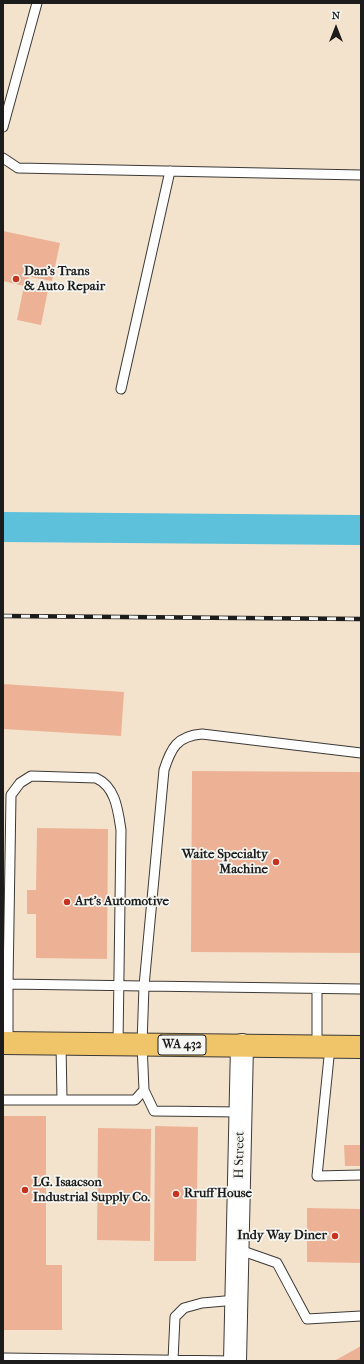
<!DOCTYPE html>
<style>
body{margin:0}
#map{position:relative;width:364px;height:1364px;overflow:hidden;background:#f4e3cc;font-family:"IM FELL French Canon",serif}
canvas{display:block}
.frame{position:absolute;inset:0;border:4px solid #1c1c1c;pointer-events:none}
.north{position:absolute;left:316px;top:8px;width:40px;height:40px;-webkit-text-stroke:3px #f6f6f2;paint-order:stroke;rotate:0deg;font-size:11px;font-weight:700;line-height:16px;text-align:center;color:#1c1c1c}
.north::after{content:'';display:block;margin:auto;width:14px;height:18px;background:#1c1c1c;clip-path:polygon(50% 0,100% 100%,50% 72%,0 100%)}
</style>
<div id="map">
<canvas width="364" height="1364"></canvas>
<div class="frame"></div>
<div class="north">N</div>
</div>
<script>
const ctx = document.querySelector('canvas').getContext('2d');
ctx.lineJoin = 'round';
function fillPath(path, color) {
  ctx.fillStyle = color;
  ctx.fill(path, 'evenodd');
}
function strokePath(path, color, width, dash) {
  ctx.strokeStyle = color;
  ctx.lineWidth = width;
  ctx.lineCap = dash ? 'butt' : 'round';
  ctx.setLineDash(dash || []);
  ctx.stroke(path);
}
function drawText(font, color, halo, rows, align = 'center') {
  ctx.font = font + ' "IM FELL French Canon",serif';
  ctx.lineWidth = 3.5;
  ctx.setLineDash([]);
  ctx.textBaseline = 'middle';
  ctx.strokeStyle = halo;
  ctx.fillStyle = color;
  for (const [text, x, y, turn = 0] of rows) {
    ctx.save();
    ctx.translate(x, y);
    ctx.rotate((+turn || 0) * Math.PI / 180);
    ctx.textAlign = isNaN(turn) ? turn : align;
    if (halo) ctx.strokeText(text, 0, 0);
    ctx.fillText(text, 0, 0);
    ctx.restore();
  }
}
const water = new Path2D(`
 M 3,512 L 361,515 L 361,545 L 3,542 Z`);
const building = new Path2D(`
 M 3,231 L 60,243 L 52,281 L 29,277 L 27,286 L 48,290 L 41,325 L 17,320 L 24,286 L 3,281 Z
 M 3,684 L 124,692 L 121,736 L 3,729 Z
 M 192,771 L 361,772 L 361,953 L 191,952 Z
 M 37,828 L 108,829 L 107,959 L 36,958 L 36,914 L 27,914 L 27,890 L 36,890 Z
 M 3,1116 L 46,1116 L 46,1265 L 62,1265 L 62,1330 L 3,1330 Z
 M 155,1126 L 198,1127 L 196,1261 L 154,1261 Z
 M 98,1128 L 151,1129 L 150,1241 L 97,1240 Z
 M 344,1145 L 361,1145 L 361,1166 L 345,1166 Z
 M 307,1208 L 361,1209 L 361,1263 L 307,1262 Z
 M 361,1346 L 361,1361 L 334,1361 Z`);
const service = new Path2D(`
 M 3,127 L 37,3
 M 3,158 L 18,168 L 361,175
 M 121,389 L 170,171
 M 8,984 L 11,795 L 20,783 L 31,776 L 96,778 C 116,787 118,811 121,830 L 118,1044
 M 317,989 L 317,1046
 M 8,1043 L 8,984 L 144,986 L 164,770 C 171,748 177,736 202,734 L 361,753
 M 61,1044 L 62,1100
 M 330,1047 L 317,1176 L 361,1175
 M 144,1090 L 154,1111 L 241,1112
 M 3,1100 L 135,1100 L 144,1090 L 142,1044 L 144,986 L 361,989
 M 237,1249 L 277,1263 L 307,1319 L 361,1316
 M 3,1358 L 235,1361
 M 173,1360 L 175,1317 L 184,1308 L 202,1303 L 236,1300`);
const tertiary = new Path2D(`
 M 235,1361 L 242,1045`);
const trunk = new Path2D(`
 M 3,1043 L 361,1047`);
const rail = new Path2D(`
 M 3,616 L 361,619`);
const markers = [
 [16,279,4,"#c8321e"],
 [276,862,4,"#c8321e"],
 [67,902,4,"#c8321e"],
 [25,1190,4,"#c8321e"],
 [176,1194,4,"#c8321e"],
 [335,1236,4,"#c8321e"]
];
const shields = [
 [182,1045,48]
];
const shieldNames = [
 ["WA 432",182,1045]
];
const poiNames = [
 ["Dan's Trans",24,272],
 ["& Auto Repair",24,287],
 ["Waite Specialty",268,855,"right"],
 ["Machine",268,870,"right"],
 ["Art's Automotive",75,902],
 ["LG. Isaacson",33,1183],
 ["Industrial Supply Co.",33,1198],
 ["Rruff House",184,1194],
 ["Indy Way Diner",327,1236,"right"]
];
const streetNames = [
 ["H Street",240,1155,-89]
];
fillPath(water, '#5dc1db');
fillPath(building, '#edb296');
strokePath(service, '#3c3a36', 11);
strokePath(tertiary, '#3c3a36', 24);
strokePath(trunk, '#3c3a36', 24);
strokePath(service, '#fff', 9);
strokePath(tertiary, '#fff', 22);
strokePath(trunk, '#f0c469', 22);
strokePath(rail, '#1c1c1c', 4.5);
strokePath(rail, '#f6f6f2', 3, [9]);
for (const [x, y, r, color] of markers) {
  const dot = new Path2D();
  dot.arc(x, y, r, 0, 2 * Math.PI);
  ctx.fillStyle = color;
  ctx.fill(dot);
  strokePath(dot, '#f6f6f2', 1.5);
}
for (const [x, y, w] of shields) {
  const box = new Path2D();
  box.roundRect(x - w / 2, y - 10, w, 20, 3);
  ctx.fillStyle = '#f6f6f2';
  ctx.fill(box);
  strokePath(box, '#1c1c1c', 1);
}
drawText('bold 12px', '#1c1c1c', null, shieldNames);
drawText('bold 13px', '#1c1c1c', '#f6f6f2', poiNames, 'left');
drawText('13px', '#1c1c1c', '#f6f6f2', streetNames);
</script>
